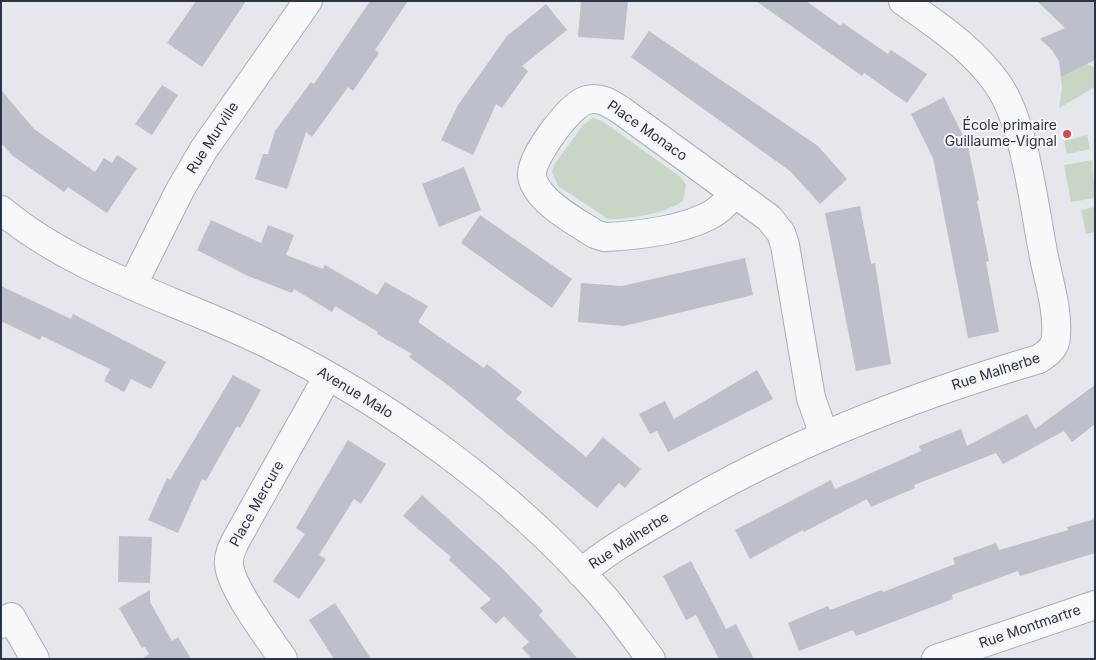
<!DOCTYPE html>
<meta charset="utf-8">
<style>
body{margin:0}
#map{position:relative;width:1096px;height:660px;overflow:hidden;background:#e4e7ec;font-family:Inter,sans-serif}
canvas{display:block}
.frame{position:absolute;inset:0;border:2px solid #2b3445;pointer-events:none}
</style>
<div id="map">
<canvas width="1096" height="660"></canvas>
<div class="frame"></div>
</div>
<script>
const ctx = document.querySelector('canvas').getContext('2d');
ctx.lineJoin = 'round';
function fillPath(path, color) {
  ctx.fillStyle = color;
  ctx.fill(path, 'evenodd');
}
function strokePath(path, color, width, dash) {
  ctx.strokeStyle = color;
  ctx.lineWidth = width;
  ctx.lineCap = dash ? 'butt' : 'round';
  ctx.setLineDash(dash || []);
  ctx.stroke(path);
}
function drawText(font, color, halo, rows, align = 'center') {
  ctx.font = font + ' Inter,sans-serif';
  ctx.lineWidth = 4;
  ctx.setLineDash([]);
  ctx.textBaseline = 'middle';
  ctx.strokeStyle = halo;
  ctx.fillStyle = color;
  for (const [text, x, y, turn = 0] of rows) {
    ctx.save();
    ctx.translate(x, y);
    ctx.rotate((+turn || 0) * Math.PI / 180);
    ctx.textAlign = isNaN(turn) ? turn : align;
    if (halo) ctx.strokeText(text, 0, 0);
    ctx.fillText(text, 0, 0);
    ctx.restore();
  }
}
const green = new Path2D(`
 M 1087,64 L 1095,68 L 1095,87 L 1059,108 L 1062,88 L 1061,77 Z
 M 593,118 L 602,121 L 681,177 L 686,185 L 683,201 C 667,213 628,220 608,219 L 558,186 L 552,172 L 554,165 L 583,125 Z
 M 1087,135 L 1090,149 L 1067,154 L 1064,141 Z
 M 1092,160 L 1095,198 L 1071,202 L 1064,165 Z
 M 1095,207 L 1095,232 L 1086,234 L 1081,210 Z`);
const building = new Path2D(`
 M 196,1 L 246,1 L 202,67 L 167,43 Z
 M 370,1 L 408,1 L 375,50 L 379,53 L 353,91 L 348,87 L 312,137 L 306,132 L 287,189 L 255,179 L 263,154 L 268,154 L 275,131 L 311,82 L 314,84 Z
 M 581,1 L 628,1 L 624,40 L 578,37 Z
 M 756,1 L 806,1 L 841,26 L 843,23 L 888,54 L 891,50 L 927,74 L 907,103 L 864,73 L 862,76 Z
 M 1037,1 L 1095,1 L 1095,60 L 1061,77 L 1059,61 L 1052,50 L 1040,39 L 1065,28 Z
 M 546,4 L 567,30 L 522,66 L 528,71 L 502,108 L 496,104 L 473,155 L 441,140 L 458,105 L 507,36 Z
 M 649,31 L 818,146 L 847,179 L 820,204 L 790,171 L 631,57 Z
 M 162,85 L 178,95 L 152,135 L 135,124 Z
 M 1,90 L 34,129 L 95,172 L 104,158 L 112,163 L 117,155 L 137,168 L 107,213 L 68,187 L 64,192 L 13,156 L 1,143 Z
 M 944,97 L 968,146 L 979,200 L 977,201 L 989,261 L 986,262 L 999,332 L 968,338 L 933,158 L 911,114 Z
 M 464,167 L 481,210 L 439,227 L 422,184 Z
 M 860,206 L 871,264 L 875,263 L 891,364 L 856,371 L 825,213 Z
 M 480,215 L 572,279 L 552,308 L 461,243 Z
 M 211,220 L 261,243 L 268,225 L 294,235 L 286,255 L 323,269 L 325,265 L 377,295 L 385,282 L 428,306 L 418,322 L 484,368 L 487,364 L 522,392 L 516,399 L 586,457 L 603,437 L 641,469 L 625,488 L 619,483 L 597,508 L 448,385 L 409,357 L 412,354 L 377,334 L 378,332 L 335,306 L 332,312 L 294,289 L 292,293 L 248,276 L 197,250 Z
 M 745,258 L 753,295 L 624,326 L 578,322 L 581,283 L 622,286 Z
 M 1,286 L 71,319 L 73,314 L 166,362 L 151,389 L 131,379 L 124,392 L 104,381 L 110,369 L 42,336 L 40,340 L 1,321 Z
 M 757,370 L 773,399 L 668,452 L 657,431 L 650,434 L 639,414 L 665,401 L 674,419 Z
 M 233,375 L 261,390 L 240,428 L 237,426 L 206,481 L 202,479 L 178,533 L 148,520 L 167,478 L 170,480 Z
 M 1095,385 L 1095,424 L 1072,442 L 1064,431 L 1003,464 L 996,453 L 914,485 L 915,488 L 871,507 L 867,499 L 804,532 L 803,530 L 750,559 L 735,530 L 831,480 L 835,489 L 921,451 L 919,446 L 961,429 L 967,446 L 1027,414 L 1035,429 Z
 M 348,440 L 386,464 L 361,504 L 354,499 L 319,555 L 326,559 L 299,599 L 273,581 L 305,534 L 296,528 Z
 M 422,495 L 502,568 L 543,611 L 539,615 L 578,659 L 532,659 L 522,648 L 529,642 L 504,616 L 496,624 L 480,608 L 491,599 L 449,560 L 451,557 L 403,516 Z
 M 1095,519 L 1095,553 L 1020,576 L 1018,571 L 952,595 L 953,599 L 856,636 L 853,630 L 799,651 L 788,623 L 828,606 L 830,610 L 882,590 L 883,592 L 955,564 L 953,558 L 996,543 L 999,550 L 1068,530 L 1067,527 Z
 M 119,536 L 152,537 L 150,583 L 118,582 Z
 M 691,561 L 726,629 L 736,624 L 754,659 L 719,659 L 696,615 L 686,620 L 663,576 Z
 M 150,590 L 150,602 L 172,641 L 178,637 L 191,659 L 142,659 L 149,654 L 145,647 L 142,648 L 119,608 Z
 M 335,603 L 371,659 L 334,659 L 309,620 Z`);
const minor = new Path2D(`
 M 735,193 C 728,201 721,209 712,214 C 684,230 636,236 604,237 L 595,234 C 575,221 544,205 534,183 C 532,179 531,172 533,168 C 537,151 570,104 587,100 C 600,96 611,104 622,111 L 769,218 L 781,233 L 785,245 L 811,398 L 824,435
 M 1,210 C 78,274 181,301 270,345 C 390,404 510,491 599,592 C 618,613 634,637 651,659
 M 133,284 L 180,190 L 204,149 L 308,1
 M 581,573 C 610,548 644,530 676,511 C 790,443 913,396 1039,359 C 1048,353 1056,347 1056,336 C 1058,310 1049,282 1044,257 C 1034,208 1026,127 999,86 C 974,49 938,26 903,1
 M 1,624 L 11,617 L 35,659
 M 283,659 C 269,638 230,587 229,564 C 228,555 233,546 237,538 L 328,376
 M 936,659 L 1095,605`);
const markers = [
 [1067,134,5,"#d1495b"]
];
const poiNames = [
 ["École primaire",1057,126],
 ["Guillaume-Vignal",1057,142]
];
const streetNames = [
 ["Place Monaco",647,131,35],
 ["Rue Murville",213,138,-57],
 ["Rue Malherbe",996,372,-18],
 ["Avenue Malo",355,393,31],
 ["Place Mercure",257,504,-61],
 ["Rue Malherbe",629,541,-33],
 ["Rue Montmartre",1030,627,-19]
];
fillPath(green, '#c9d6c5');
fillPath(building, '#bbc0ca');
strokePath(minor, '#a9aeb7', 30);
strokePath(minor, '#f7f8fa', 28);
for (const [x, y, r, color] of markers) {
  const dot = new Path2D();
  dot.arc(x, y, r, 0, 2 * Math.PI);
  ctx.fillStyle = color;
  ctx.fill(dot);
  strokePath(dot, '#f4f6f9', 2);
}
drawText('14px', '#2b3445', '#f4f6f9', poiNames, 'right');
drawText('14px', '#2b3445', '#f4f6f9', streetNames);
</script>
